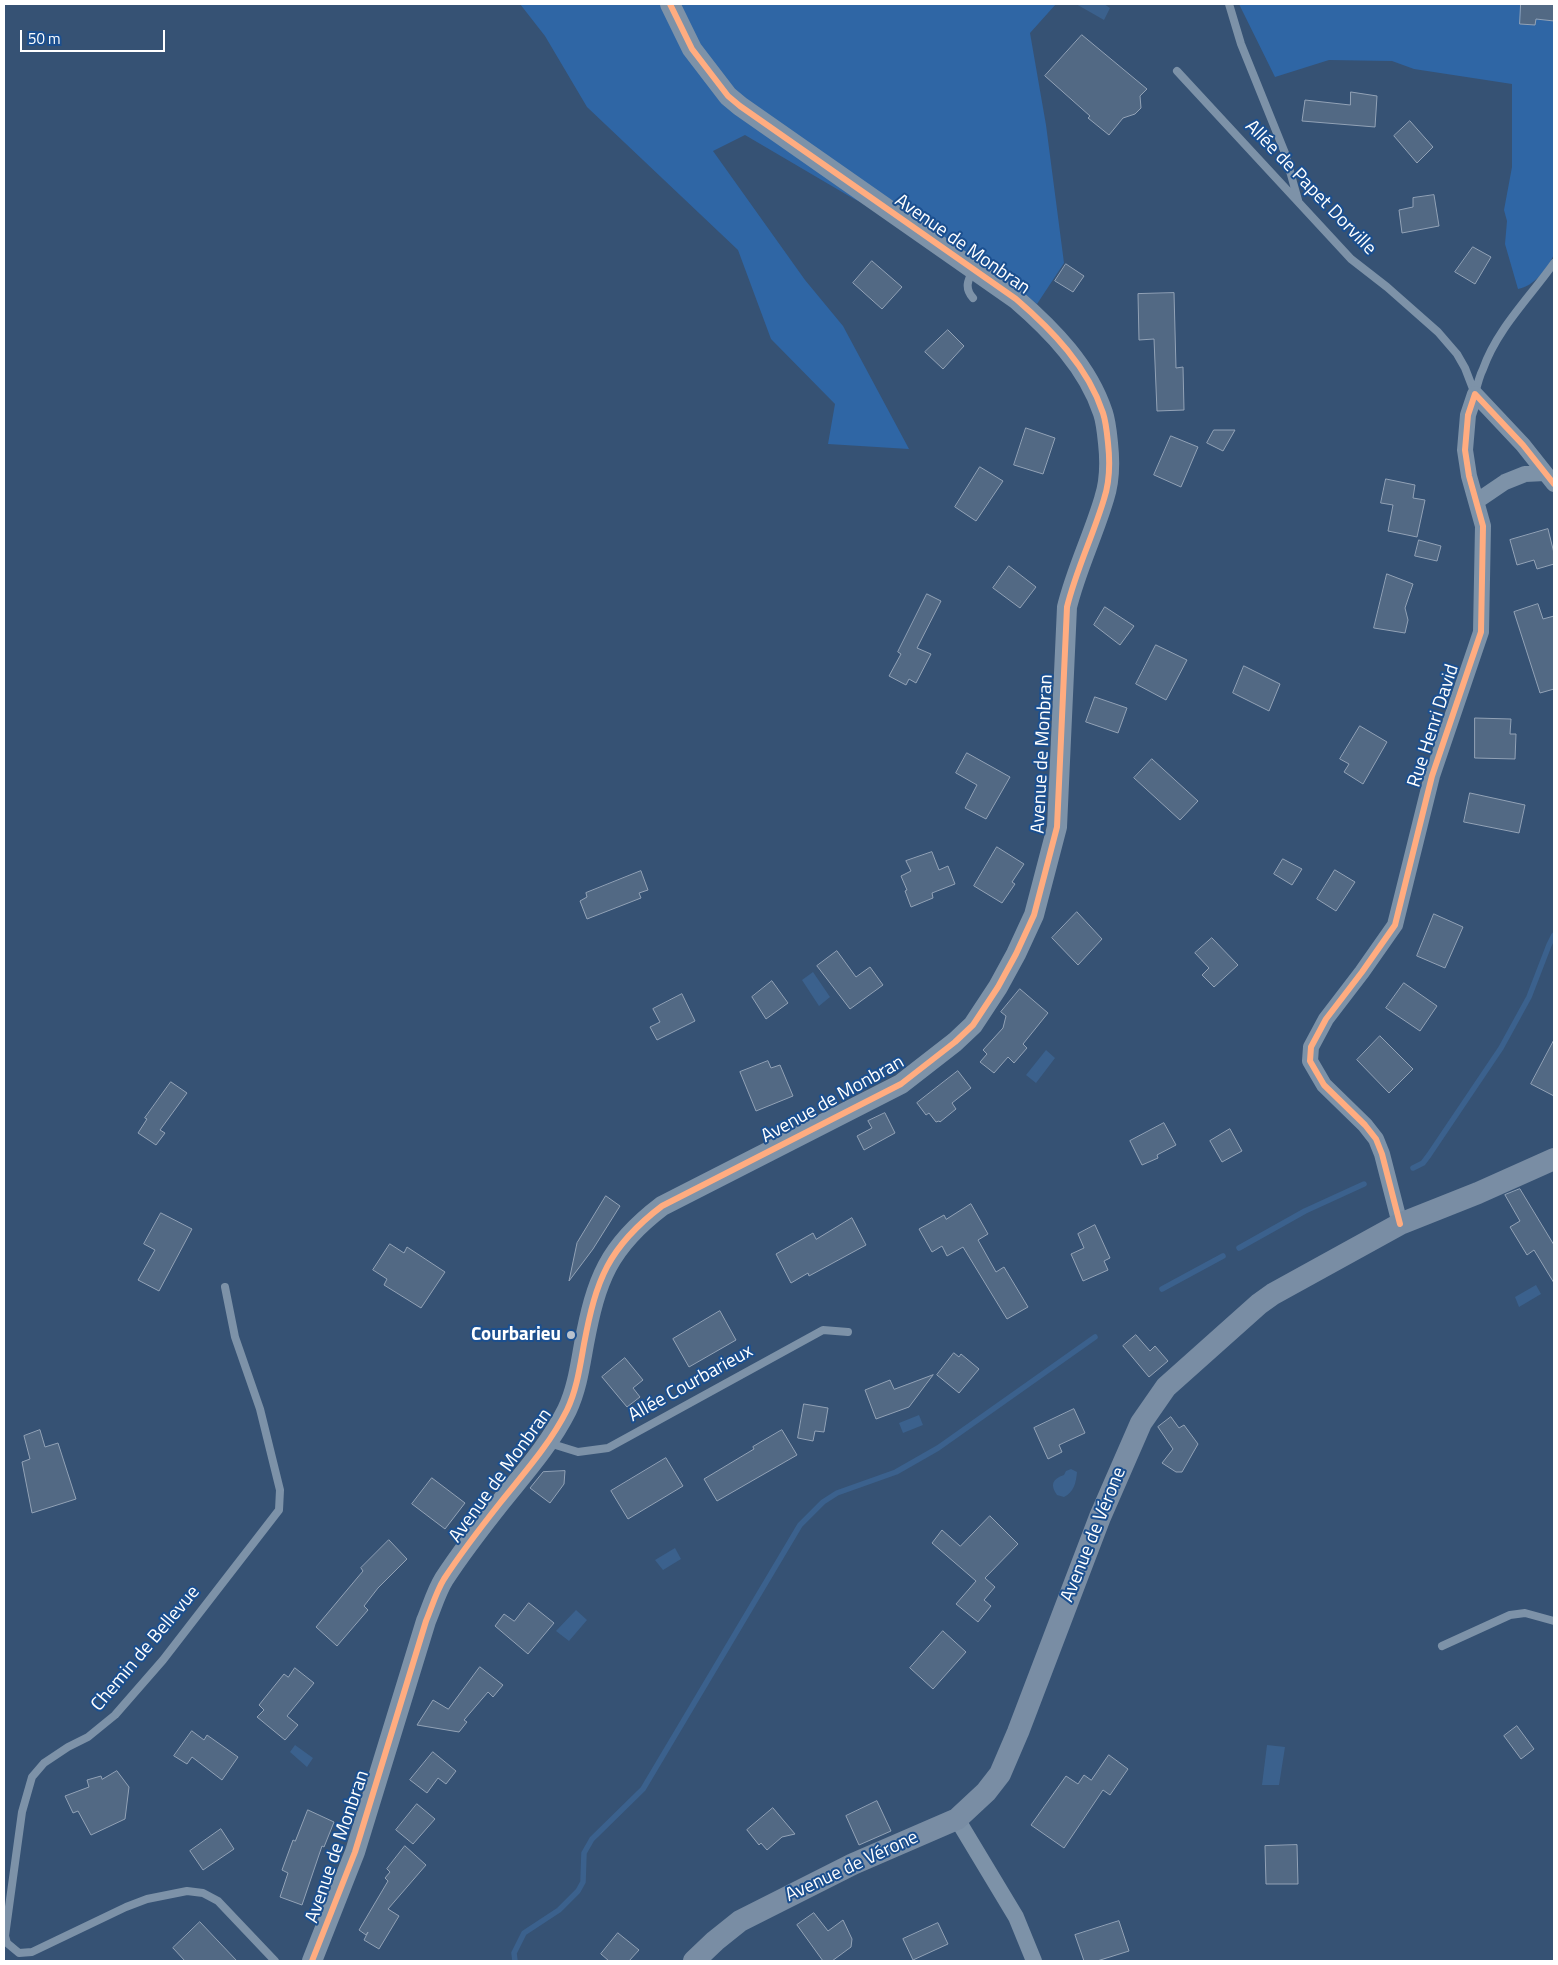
<!DOCTYPE html>
<meta charset="utf-8">
<style>
body{margin:0}
#map{position:relative;width:1558px;height:1965px;overflow:hidden;background:#365274;font-family:"Titillium Web",sans-serif}
canvas{display:block}
.frame{position:absolute;inset:0;border:5px solid #fff;pointer-events:none}
.scale{position:absolute;left:20px;top:30px;width:145px;height:22px;box-sizing:border-box;border:2px solid #fff;border-top:0;padding-left:6px;font-size:15px;line-height:18px;white-space:nowrap;color:#fff;-webkit-text-stroke:4px #1b4f8f;paint-order:stroke}
</style>
<div id="map">
<canvas width="1558" height="1965"></canvas>
<div class="frame"></div>
<div class="scale">50 m</div>
</div>
<script>
const ctx = document.querySelector('canvas').getContext('2d');
ctx.lineJoin = 'round';
function fillPath(path, color) {
  ctx.fillStyle = color;
  ctx.fill(path, 'evenodd');
}
function strokePath(path, color, width, dash) {
  ctx.strokeStyle = color;
  ctx.lineWidth = width;
  ctx.lineCap = dash ? 'butt' : 'round';
  ctx.setLineDash(dash || []);
  ctx.stroke(path);
}
function drawText(font, color, halo, rows, align = 'center') {
  ctx.font = font + ' "Titillium Web",sans-serif';
  ctx.lineWidth = 4;
  ctx.setLineDash([]);
  ctx.textBaseline = 'middle';
  ctx.strokeStyle = halo;
  ctx.fillStyle = color;
  for (const [text, x, y, turn = 0] of rows) {
    ctx.save();
    ctx.translate(x, y);
    ctx.rotate((+turn || 0) * Math.PI / 180);
    ctx.textAlign = isNaN(turn) ? turn : align;
    if (halo) ctx.strokeText(text, 0, 0);
    ctx.fillText(text, 0, 0);
    ctx.restore();
  }
}
const green = new Path2D(`
 M 520,4 L 1056,4 L 1030,33 L 1046,125 L 1064,263 L 1037,304 L 976,258 L 854,199 L 745,135 L 713,151 L 805,280 L 843,326 L 909,449 L 828,444 L 835,404 L 771,339 L 738,250 L 587,107 L 545,36 Z
 M 1239,4 L 1554,4 L 1554,254 C 1548,269 1534,286 1518,289 L 1505,244 L 1507,221 L 1504,210 L 1512,167 L 1512,84 L 1414,69 L 1392,61 L 1329,60 L 1275,77 Z`);
const water = new Path2D(`
 M 1076,4 L 1104,4 L 1110,8 L 1104,20 Z
 M 813,972 L 830,997 L 819,1006 L 802,980 Z
 M 1046,1050 L 1055,1058 L 1036,1083 L 1026,1075 Z
 M 1536,1285 L 1541,1294 L 1519,1307 L 1515,1297 Z
 M 919,1415 L 923,1425 L 903,1433 L 899,1423 Z
 M 1071,1469 L 1077,1472 C 1076,1483 1074,1492 1064,1497 L 1057,1495 C 1050,1485 1052,1479 1064,1475 L 1066,1471 Z
 M 675,1548 L 681,1559 L 663,1570 L 655,1560 Z
 M 576,1610 L 587,1620 L 569,1641 L 556,1631 Z
 M 295,1745 L 313,1758 L 307,1767 L 290,1752 Z
 M 1267,1745 L 1285,1747 L 1279,1785 L 1262,1785 Z`);
const stream = new Path2D(`
 M 1413,1168 L 1423,1163 L 1429,1155 L 1501,1048 L 1529,997 L 1549,945 L 1554,935
 M 1239,1248 L 1305,1211 L 1364,1184
 M 1162,1289 L 1223,1256
 M 515,1961 L 514,1953 L 524,1933 L 559,1910 L 578,1891 L 583,1882 L 584,1853 L 592,1839 L 643,1789 L 800,1525 L 823,1502 L 837,1493 L 896,1472 L 938,1448 L 1095,1337`);
const building = new Path2D(`
 M 1521,4 L 1554,4 L 1554,21 L 1536,19 L 1535,25 L 1520,24 Z
 M 1082,35 L 1147,89 L 1140,96 L 1141,108 L 1135,114 L 1123,118 L 1109,135 L 1088,118 L 1090,116 L 1045,76 Z
 M 1351,92 L 1377,96 L 1375,127 L 1302,121 L 1305,100 L 1350,105 Z
 M 1410,121 L 1433,147 L 1417,163 L 1394,136 Z
 M 1434,195 L 1439,226 L 1402,233 L 1399,210 L 1413,207 L 1413,198 Z
 M 1473,247 L 1491,257 L 1475,284 L 1455,272 Z
 M 872,261 L 902,287 L 882,309 L 853,283 Z
 M 1066,264 L 1084,276 L 1073,292 L 1055,281 Z
 M 1174,293 L 1176,368 L 1183,367 L 1184,410 L 1157,411 L 1154,339 L 1139,340 L 1138,294 Z
 M 948,330 L 964,346 L 943,369 L 925,352 Z
 M 1026,428 L 1055,438 L 1043,474 L 1014,465 Z
 M 1214,430 L 1235,430 L 1223,451 L 1207,443 Z
 M 1171,436 L 1198,447 L 1181,487 L 1154,475 Z
 M 980,467 L 1003,481 L 976,521 L 955,507 Z
 M 1386,479 L 1415,485 L 1413,498 L 1425,500 L 1417,537 L 1388,531 L 1393,505 L 1381,503 Z
 M 1548,529 L 1554,553 L 1554,564 L 1537,569 L 1534,560 L 1517,565 L 1510,540 Z
 M 1419,540 L 1441,546 L 1437,561 L 1415,556 Z
 M 1009,566 L 1036,587 L 1020,608 L 993,588 Z
 M 1387,574 L 1413,584 L 1405,608 L 1408,620 L 1405,633 L 1374,628 Z
 M 927,594 L 941,601 L 917,648 L 931,654 L 916,683 L 909,679 L 906,685 L 889,676 L 901,654 L 898,652 Z
 M 1538,604 L 1543,619 L 1554,616 L 1554,689 L 1540,693 L 1514,612 Z
 M 1105,607 L 1134,626 L 1120,645 L 1094,625 Z
 M 1156,645 L 1187,660 L 1166,700 L 1136,684 Z
 M 1244,666 L 1280,684 L 1269,711 L 1233,693 Z
 M 1095,697 L 1127,708 L 1118,733 L 1086,722 Z
 M 1475,718 L 1511,719 L 1510,734 L 1516,734 L 1515,759 L 1475,758 Z
 M 1360,726 L 1387,742 L 1363,784 L 1344,772 L 1349,764 L 1340,759 Z
 M 967,753 L 1010,777 L 986,819 L 965,808 L 977,785 L 956,773 Z
 M 1152,759 L 1198,801 L 1180,820 L 1134,778 Z
 M 1470,793 L 1525,805 L 1519,833 L 1464,822 Z
 M 997,847 L 1024,864 L 1012,882 L 1015,884 L 1002,903 L 974,886 Z
 M 932,852 L 939,870 L 948,866 L 955,884 L 932,893 L 933,898 L 911,907 L 905,891 L 907,890 L 901,876 L 911,871 L 906,861 Z
 M 1283,859 L 1302,869 L 1292,885 L 1274,874 Z
 M 1335,870 L 1355,882 L 1336,911 L 1317,899 Z
 M 641,871 L 648,890 L 639,893 L 641,898 L 587,919 L 580,901 L 587,897 L 586,893 Z
 M 1077,912 L 1102,939 L 1078,965 L 1052,938 Z
 M 1434,914 L 1463,927 L 1445,968 L 1417,956 Z
 M 1212,938 L 1238,965 L 1214,987 L 1202,975 L 1209,968 L 1195,953 Z
 M 837,951 L 856,977 L 870,967 L 883,985 L 850,1009 L 817,966 Z
 M 772,981 L 788,1003 L 766,1019 L 752,997 Z
 M 1404,983 L 1437,1006 L 1420,1031 L 1386,1008 Z
 M 1020,989 L 1048,1013 L 1023,1044 L 1027,1048 L 1014,1063 L 1008,1057 L 994,1073 L 980,1062 L 987,1054 L 983,1050 L 1003,1028 L 1006,1016 L 1001,1012 Z
 M 682,994 L 695,1021 L 657,1040 L 650,1027 L 660,1022 L 653,1009 Z
 M 1380,1036 L 1413,1069 L 1389,1093 L 1357,1060 Z
 M 1554,1040 L 1554,1096 L 1531,1084 Z
 M 768,1061 L 771,1068 L 780,1065 L 793,1096 L 756,1111 L 740,1072 Z
 M 958,1071 L 971,1088 L 952,1103 L 956,1109 L 940,1122 L 939,1121 L 936,1122 L 929,1113 L 926,1115 L 917,1103 Z
 M 171,1082 L 187,1093 L 160,1130 L 165,1133 L 156,1145 L 138,1133 L 147,1119 L 145,1118 Z
 M 885,1113 L 895,1133 L 864,1150 L 857,1136 L 872,1128 L 868,1121 Z
 M 1164,1123 L 1176,1145 L 1157,1155 L 1158,1158 L 1142,1165 L 1130,1141 Z
 M 1230,1129 L 1242,1151 L 1222,1162 L 1210,1141 Z
 M 1520,1189 L 1554,1245 L 1554,1283 L 1534,1250 L 1527,1255 L 1510,1227 L 1520,1221 L 1505,1195 Z
 M 606,1196 L 620,1206 L 593,1249 L 569,1281 L 577,1243 Z
 M 971,1204 L 988,1234 L 978,1240 L 996,1272 L 1004,1267 L 1028,1307 L 1007,1319 L 963,1247 L 947,1256 L 942,1246 L 932,1252 L 919,1229 L 944,1215 L 946,1219 Z
 M 161,1213 L 192,1229 L 159,1291 L 138,1280 L 155,1250 L 144,1244 Z
 M 852,1218 L 866,1245 L 809,1276 L 808,1273 L 791,1283 L 776,1254 L 813,1233 L 816,1239 Z
 M 1095,1225 L 1110,1258 L 1104,1261 L 1108,1270 L 1083,1281 L 1071,1254 L 1084,1248 L 1078,1234 Z
 M 390,1244 L 404,1253 L 407,1247 L 445,1272 L 421,1308 L 384,1285 L 387,1279 L 373,1270 Z
 M 720,1311 L 736,1340 L 689,1367 L 673,1339 Z
 M 1136,1335 L 1150,1351 L 1155,1346 L 1168,1361 L 1149,1377 L 1123,1346 Z
 M 954,1353 L 959,1357 L 961,1354 L 979,1369 L 959,1393 L 937,1375 Z
 M 625,1358 L 643,1380 L 633,1388 L 640,1397 L 627,1407 L 602,1377 Z
 M 933,1375 L 909,1407 L 876,1419 L 865,1390 L 890,1380 L 894,1389 Z
 M 804,1404 L 828,1408 L 824,1432 L 815,1431 L 813,1441 L 798,1438 Z
 M 1074,1409 L 1085,1433 L 1059,1445 L 1062,1452 L 1048,1459 L 1034,1428 Z
 M 1171,1417 L 1179,1428 L 1184,1425 L 1198,1444 L 1182,1472 L 1176,1472 L 1162,1463 L 1173,1449 L 1158,1427 Z
 M 40,1430 L 45,1447 L 58,1443 L 76,1499 L 32,1513 L 22,1462 L 30,1459 L 24,1436 Z
 M 782,1430 L 797,1455 L 717,1501 L 704,1479 L 754,1449 L 753,1447 Z
 M 666,1458 L 683,1486 L 628,1519 L 611,1491 Z
 M 565,1471 L 564,1484 L 550,1503 L 530,1488 L 543,1472 Z
 M 432,1478 L 465,1503 L 445,1529 L 412,1504 Z
 M 990,1516 L 1018,1544 L 985,1578 L 995,1587 L 984,1600 L 991,1606 L 978,1622 L 956,1604 L 976,1581 L 932,1543 L 942,1530 L 960,1546 Z
 M 389,1540 L 407,1559 L 378,1588 L 364,1606 L 368,1610 L 337,1646 L 316,1627 L 363,1571 L 361,1568 Z
 M 529,1603 L 554,1623 L 528,1654 L 495,1626 L 504,1614 L 514,1621 Z
 M 943,1631 L 966,1652 L 933,1689 L 910,1668 Z
 M 480,1667 L 503,1685 L 493,1697 L 488,1692 L 464,1720 L 467,1722 L 459,1732 L 417,1725 L 433,1700 L 448,1709 Z
 M 295,1668 L 314,1683 L 287,1716 L 298,1725 L 285,1740 L 257,1717 L 264,1710 L 259,1705 L 284,1674 L 288,1677 Z
 M 1517,1726 L 1534,1749 L 1521,1759 L 1504,1736 Z
 M 192,1731 L 204,1740 L 207,1735 L 238,1757 L 222,1780 L 192,1757 L 187,1764 L 174,1756 Z
 M 433,1752 L 456,1771 L 446,1784 L 438,1778 L 427,1793 L 410,1780 Z
 M 1109,1755 L 1128,1769 L 1110,1795 L 1103,1790 L 1064,1848 L 1031,1825 L 1066,1776 L 1078,1784 L 1084,1775 L 1091,1780 Z
 M 117,1771 L 129,1787 L 125,1819 L 91,1835 L 78,1811 L 73,1813 L 65,1796 L 89,1787 L 87,1780 L 101,1776 L 102,1779 Z
 M 877,1801 L 891,1831 L 859,1845 L 846,1816 Z
 M 417,1804 L 435,1819 L 413,1844 L 396,1830 Z
 M 773,1808 L 795,1834 L 782,1837 L 767,1850 L 761,1843 L 759,1845 L 747,1830 Z
 M 308,1810 L 334,1822 L 324,1847 L 322,1846 L 302,1905 L 280,1897 L 288,1873 L 282,1870 L 293,1840 L 295,1841 Z
 M 221,1829 L 234,1849 L 203,1870 L 190,1851 Z
 M 1297,1845 L 1298,1884 L 1266,1884 L 1265,1846 Z
 M 405,1846 L 426,1865 L 388,1909 L 399,1916 L 379,1949 L 364,1940 L 368,1932 L 366,1935 L 359,1930 L 388,1881 L 385,1878 L 390,1872 L 387,1869 Z
 M 814,1913 L 828,1931 L 843,1920 L 852,1939 L 851,1947 L 832,1961 L 823,1961 L 797,1925 Z
 M 1119,1921 L 1129,1951 L 1097,1961 L 1084,1961 L 1075,1935 Z
 M 200,1922 L 237,1961 L 185,1961 L 173,1948 Z
 M 938,1923 L 948,1944 L 913,1960 L 903,1939 Z
 M 618,1933 L 639,1950 L 629,1961 L 609,1961 L 601,1954 Z`);
const service = new Path2D(`
 M 1229,4 L 1241,44 L 1285,153 L 1298,200
 M 1177,71 L 1351,259 L 1387,287 L 1438,332 L 1457,354 L 1465,368 L 1475,394
 M 973,270 C 968,280 964,288 973,298
 M 1475,394 C 1477,386 1479,377 1483,369 C 1497,329 1530,297 1554,263
 M 225,1287 L 235,1337 L 260,1409 L 280,1490 L 279,1510 L 163,1660 L 115,1715 L 88,1737 L 68,1747 L 44,1763 L 32,1777 L 22,1812 L 5,1936 L 7,1943 L 19,1953 L 32,1952 L 126,1907 L 147,1899 L 187,1891 L 203,1893 L 218,1901 L 275,1961
 M 549,1443 L 578,1452 L 608,1448 L 823,1330 L 848,1332
 M 1442,1646 L 1510,1615 L 1525,1613 L 1554,1621`);
const minor = new Path2D(`
 M 1477,501 L 1505,482 L 1525,474 L 1545,473
 M 1400,1224 L 1382,1154 L 1376,1139 L 1365,1125 L 1324,1085 L 1310,1061 L 1311,1047 L 1326,1019 L 1362,972 L 1395,925 L 1432,776 L 1481,632 L 1483,526 L 1469,476 L 1465,450 L 1468,415 L 1475,394 L 1523,445 L 1554,484
 M 957,1819 L 1016,1917 L 1034,1961`);
const tertiary = new Path2D(`
 M 312,1961 L 355,1852 L 426,1621 C 432,1607 436,1592 444,1579 C 461,1553 481,1527 500,1503 C 524,1473 550,1444 567,1410 C 577,1389 580,1366 584,1344 C 596,1280 608,1247 662,1206 L 901,1084 L 955,1042 L 973,1025 L 998,987 L 1016,954 L 1034,915 L 1057,827 L 1067,607 C 1076,570 1093,536 1104,499 C 1110,481 1110,461 1108,443 C 1107,433 1106,422 1103,413 C 1088,367 1052,330 1016,299 L 740,106 L 728,96 L 692,49 L 670,4`);
const secondary = new Path2D(`
 M 694,1961 L 715,1941 L 740,1921 L 853,1864 L 957,1819 L 986,1792 L 1000,1774 L 1018,1732 L 1100,1517 L 1141,1423 L 1166,1387 L 1259,1304 L 1273,1294 L 1400,1224 L 1478,1193 L 1554,1159`);
const cycleway = new Path2D(`
 M 1400,1224 L 1382,1154 L 1376,1139 L 1365,1125 L 1324,1085 L 1310,1061 L 1311,1047 L 1326,1019 L 1362,972 L 1395,925 L 1432,776 L 1481,632 L 1483,526 L 1469,476 L 1465,450 L 1468,415 L 1475,394 L 1523,445 L 1554,484
 M 312,1961 L 355,1852 L 426,1621 C 432,1607 436,1592 444,1579 C 461,1553 481,1527 500,1503 C 524,1473 550,1444 567,1410 C 577,1389 580,1366 584,1344 C 596,1280 608,1247 662,1206 L 901,1084 L 955,1042 L 973,1025 L 998,987 L 1016,954 L 1034,915 L 1057,827 L 1067,607 C 1076,570 1093,536 1104,499 C 1110,481 1110,461 1108,443 C 1107,433 1106,422 1103,413 C 1088,367 1052,330 1016,299 L 740,106 L 728,96 L 692,49 L 670,4`);
const markers = [
 [571,1335,5,"#b9c2ce"]
];
const streetNames = [
 ["Allée de Papet Dorville",1310,188,46],
 ["Avenue de Monbran",962,245,35],
 ["Rue Henri David",1434,726,-72],
 ["Avenue de Monbran",1043,754,-87],
 ["Avenue de Monbran",833,1100,-29],
 ["Allée Courbarieux",691,1384,-29],
 ["Avenue de Monbran",501,1476,-54],
 ["Avenue de Vérone",1094,1535,-68],
 ["Chemin de Bellevue",146,1649,-50],
 ["Avenue de Monbran",338,1847,-71],
 ["Avenue de Vérone",852,1867,-25]
];
const poiNames = [
 ["Courbarieu",561,1335]
];
fillPath(green, '#2f66a5');
fillPath(water, '#3b618d');
strokePath(stream, '#3b618d', 5.5);
fillPath(building, '#526984');
strokePath(building, '#92a2b6', 1);
strokePath(service, '#7d92a8', 8);
strokePath(minor, '#7d92a8', 16);
strokePath(tertiary, '#7d92a8', 20);
strokePath(secondary, '#798da4', 22);
strokePath(cycleway, '#ffac80', 6);
for (const [x, y, r, color] of markers) {
  const dot = new Path2D();
  dot.arc(x, y, r, 0, 2 * Math.PI);
  ctx.fillStyle = color;
  ctx.fill(dot);
  strokePath(dot, '#1b4f8f', 2);
}
drawText('19px', '#fff', '#1b4f8f', streetNames);
drawText('bold 19px', '#fff', '#1b4f8f', poiNames, 'right');
</script>
